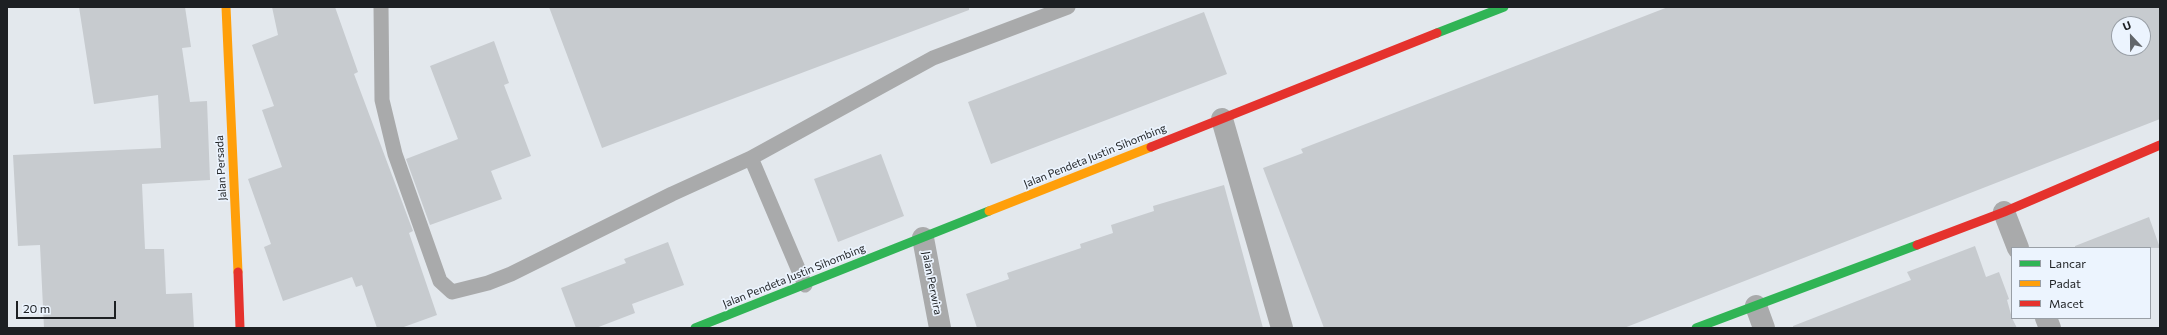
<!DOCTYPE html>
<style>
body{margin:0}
#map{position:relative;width:2167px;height:335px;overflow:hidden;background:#e3e8ed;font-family:Commissioner,sans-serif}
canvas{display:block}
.frame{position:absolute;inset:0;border:8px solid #1d2023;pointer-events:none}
.legend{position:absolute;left:2011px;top:247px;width:140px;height:72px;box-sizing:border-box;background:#ecf4fe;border:1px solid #999fa6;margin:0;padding:5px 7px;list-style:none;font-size:12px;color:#1d2023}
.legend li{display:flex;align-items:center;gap:8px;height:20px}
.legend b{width:20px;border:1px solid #999fa6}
.north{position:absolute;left:2111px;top:16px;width:40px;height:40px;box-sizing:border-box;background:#ecf4fe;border:1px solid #999fa6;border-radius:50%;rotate:338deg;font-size:11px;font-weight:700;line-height:16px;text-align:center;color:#1d2023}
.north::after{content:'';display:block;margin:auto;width:14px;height:18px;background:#62666a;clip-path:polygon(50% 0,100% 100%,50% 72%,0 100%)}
.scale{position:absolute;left:16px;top:301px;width:100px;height:18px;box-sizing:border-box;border:2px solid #1d2023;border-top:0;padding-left:5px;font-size:12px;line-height:14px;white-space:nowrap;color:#1d2023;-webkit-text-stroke:3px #ecf4fe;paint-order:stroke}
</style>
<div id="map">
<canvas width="2167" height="335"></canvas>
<div class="frame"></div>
<ul class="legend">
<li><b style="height:5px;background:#30b455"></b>Lancar</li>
<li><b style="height:5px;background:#ff9f0a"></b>Padat</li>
<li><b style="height:5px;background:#e5322d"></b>Macet</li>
</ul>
<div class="north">U</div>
<div class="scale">20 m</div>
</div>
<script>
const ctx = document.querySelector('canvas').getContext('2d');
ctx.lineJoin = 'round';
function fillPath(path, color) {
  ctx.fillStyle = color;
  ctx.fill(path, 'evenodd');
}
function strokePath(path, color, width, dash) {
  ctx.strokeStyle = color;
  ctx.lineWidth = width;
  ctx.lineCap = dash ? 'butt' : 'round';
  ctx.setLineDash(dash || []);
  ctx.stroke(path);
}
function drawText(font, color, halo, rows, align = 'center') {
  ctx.font = font + ' Commissioner,sans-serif';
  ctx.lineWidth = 3.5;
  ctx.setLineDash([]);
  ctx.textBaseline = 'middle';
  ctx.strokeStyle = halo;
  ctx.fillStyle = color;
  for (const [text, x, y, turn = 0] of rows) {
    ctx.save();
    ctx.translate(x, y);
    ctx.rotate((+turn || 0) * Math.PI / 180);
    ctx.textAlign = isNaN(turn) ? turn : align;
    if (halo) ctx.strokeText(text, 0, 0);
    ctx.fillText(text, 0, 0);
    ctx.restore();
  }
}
const building = new Path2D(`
 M 79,7 L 185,7 L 191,47 L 182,48 L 190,102 L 207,101 L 210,180 L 142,184 L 145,249 L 164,249 L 166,294 L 192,293 L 194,328 L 44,328 L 40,245 L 18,246 L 13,155 L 161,148 L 158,95 L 94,104 Z
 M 272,7 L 335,7 L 358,72 L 354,74 L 413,231 L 409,233 L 437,315 L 401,328 L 377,328 L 362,285 L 356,287 L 352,277 L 283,301 L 264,247 L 271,244 L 248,179 L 282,167 L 262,110 L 274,106 L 252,45 L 278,35 Z
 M 549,7 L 969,7 L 969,10 L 602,148 Z
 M 1668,7 L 2160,7 L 2160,119 L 1624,328 L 1324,328 L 1263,168 L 1303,153 L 1301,149 ZM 2119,24 L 2143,24 L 2143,48 L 2119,48 Z
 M 1204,12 L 1227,74 L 991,164 L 968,102 Z
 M 494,41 L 509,83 L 504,85 L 531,156 L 491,171 L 502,199 L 430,225 L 406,159 L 458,139 L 430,66 Z
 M 881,154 L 904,216 L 838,242 L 814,179 Z
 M 1224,185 L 1263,328 L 977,328 L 966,294 L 1009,279 L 1007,273 L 1081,248 L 1080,244 L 1113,233 L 1111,225 L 1154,211 L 1153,206 Z
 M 2149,217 L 2160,248 L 2075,248 L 2075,246 Z
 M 668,242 L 684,285 L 632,304 L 635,313 L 596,328 L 576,328 L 561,288 L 626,263 L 624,259 Z
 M 1975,246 L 1986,277 L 1999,272 L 2009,299 L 2007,300 L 2012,318 L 2017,328 L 1793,328 L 1793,326 L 1911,280 L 1907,272 Z`);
const lane = new Path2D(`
 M 381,7 L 382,100 L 395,154 L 440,281 L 452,292 L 488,283 L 511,274 L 672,194 L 751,158 L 805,285
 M 751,158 L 933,58 L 1068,7`);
const street = new Path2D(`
 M 1222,119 L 1282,328
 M 2004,212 L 2018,248
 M 923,238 L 940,328
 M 1756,306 L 1764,328
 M 2046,318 L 2050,328`);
const fast = new Path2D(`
 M 1437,33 L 1504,7
 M 695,328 L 989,211
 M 1696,328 L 1917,245`);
const slow = new Path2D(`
 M 226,7 L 238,272
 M 989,211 L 1151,147`);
const jam = new Path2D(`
 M 1151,147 L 1437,33
 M 1917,245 L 2004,212 L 2160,145
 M 238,272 L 240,328`);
const streetNames = [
 ["Jalan Pendeta Justin Sihombing",1095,156,-22],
 ["Jalan Persada",221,168,-93],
 ["Jalan Pendeta Justin Sihombing",794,276,-22],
 ["Jalan Perwira",932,283,79]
];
fillPath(building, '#c7cbcf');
strokePath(lane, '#a9aaab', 15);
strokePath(street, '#a9aaab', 22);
strokePath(fast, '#30b455', 9);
strokePath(slow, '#ff9f0a', 9);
strokePath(jam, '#e5322d', 9);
drawText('11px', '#1d2023', '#ecf4fe', streetNames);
</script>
